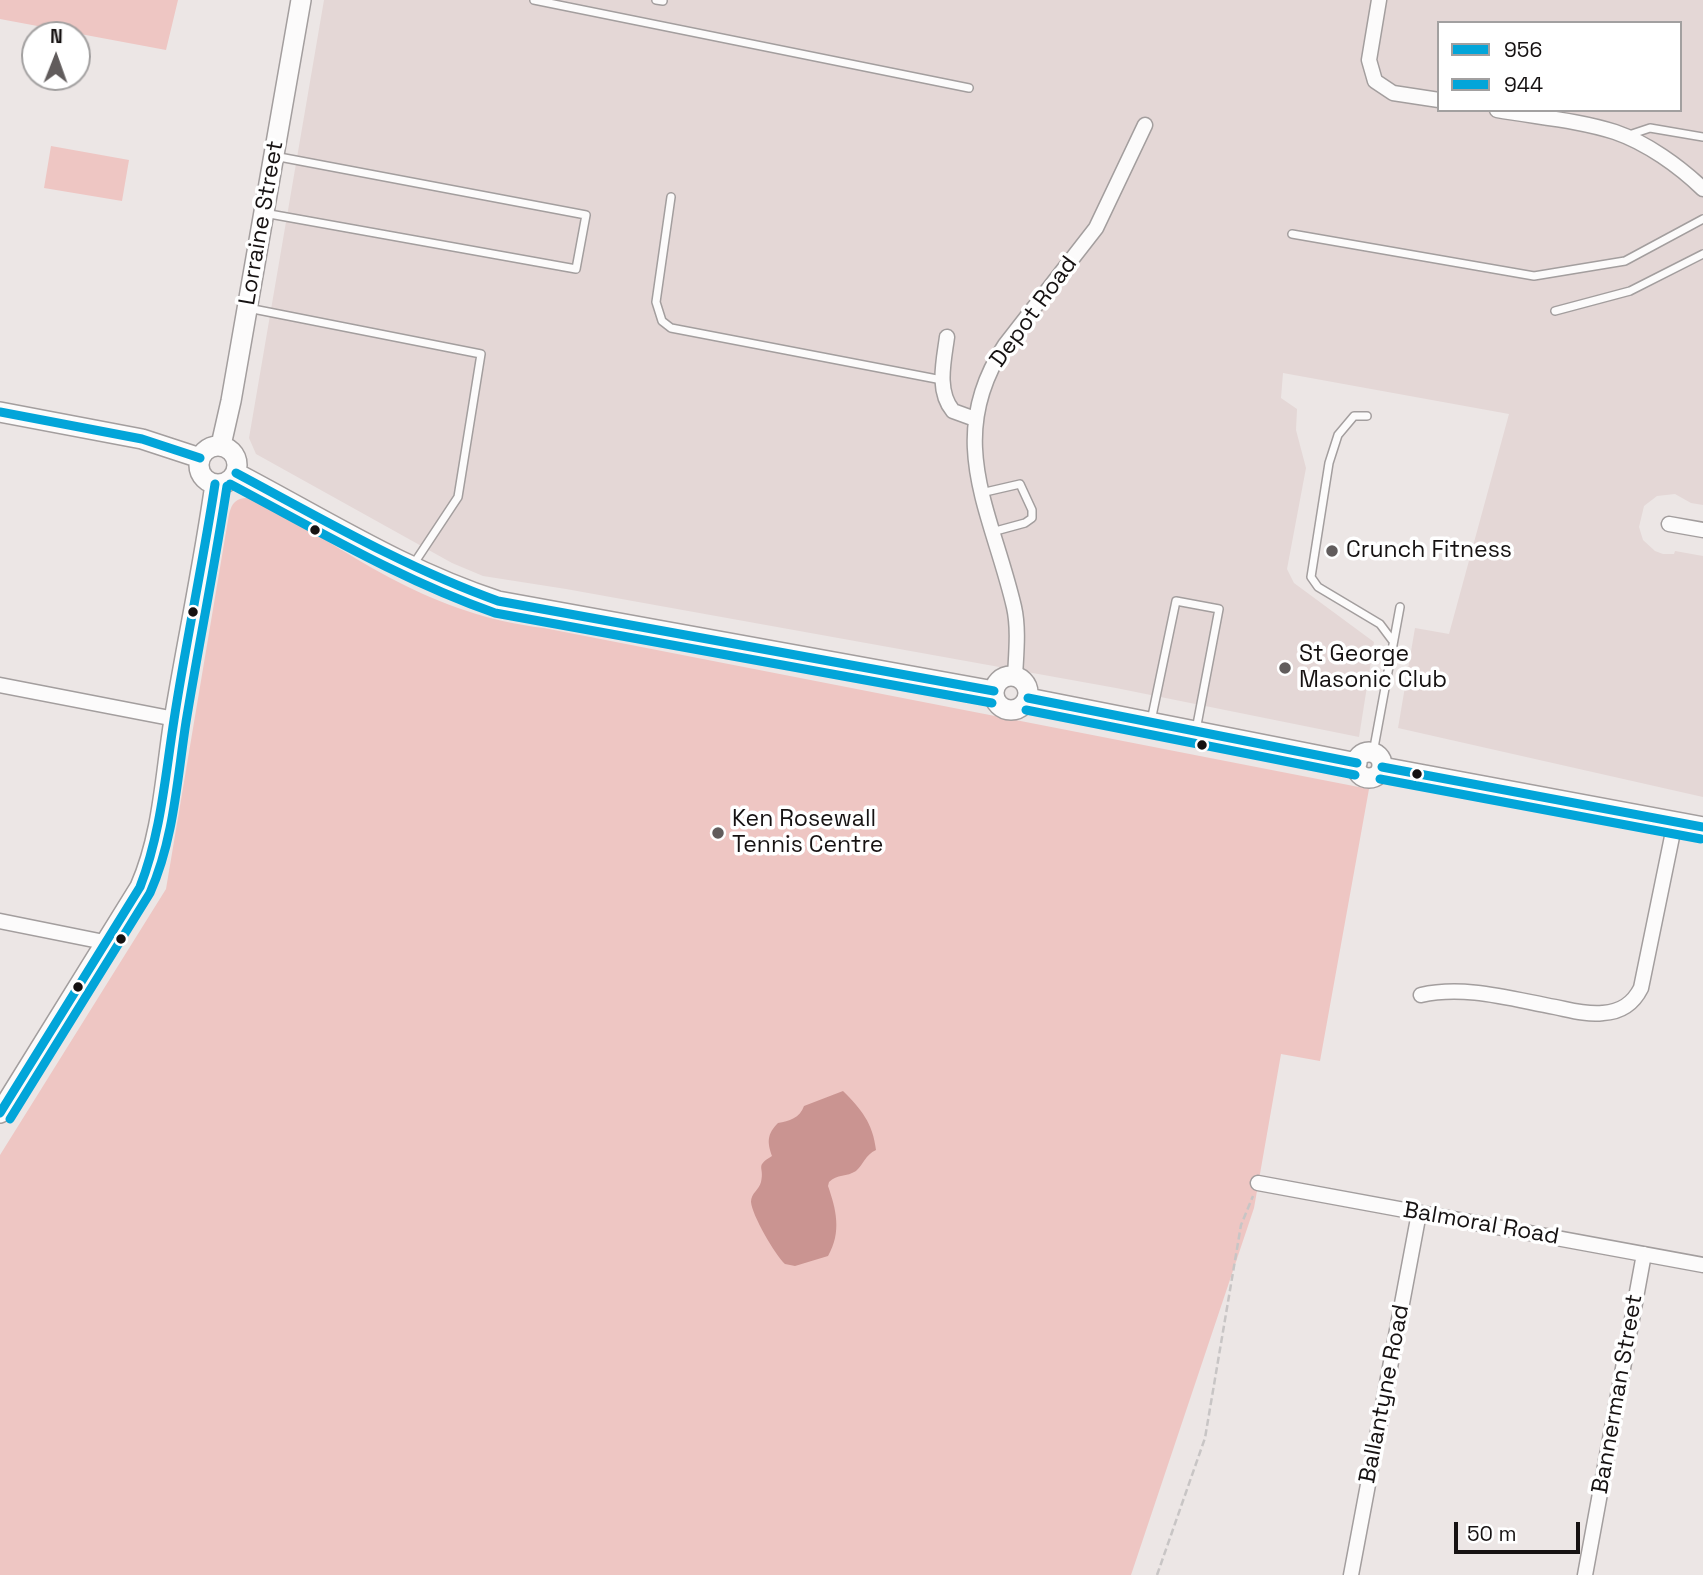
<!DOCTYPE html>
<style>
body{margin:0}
#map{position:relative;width:1703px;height:1575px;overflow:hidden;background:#ece6e5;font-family:"Space Grotesk",sans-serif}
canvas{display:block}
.legend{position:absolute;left:1437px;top:21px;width:245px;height:91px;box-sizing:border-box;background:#fff;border:2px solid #a2a0a0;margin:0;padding:9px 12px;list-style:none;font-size:21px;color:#161212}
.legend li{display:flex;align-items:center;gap:14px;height:35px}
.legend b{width:35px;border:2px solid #a2a0a0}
.north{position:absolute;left:21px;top:21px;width:70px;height:70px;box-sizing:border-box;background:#fff;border:2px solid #a2a0a0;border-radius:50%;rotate:1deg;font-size:19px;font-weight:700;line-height:28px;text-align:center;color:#161212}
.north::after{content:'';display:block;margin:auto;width:24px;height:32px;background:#615c5c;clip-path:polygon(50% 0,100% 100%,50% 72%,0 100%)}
.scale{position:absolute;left:1454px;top:1522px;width:126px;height:32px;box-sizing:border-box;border:4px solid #161212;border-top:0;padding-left:9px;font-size:21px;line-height:24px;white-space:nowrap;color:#161212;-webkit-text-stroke:5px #fff;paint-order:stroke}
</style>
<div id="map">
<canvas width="1703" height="1575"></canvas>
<ul class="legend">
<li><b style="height:9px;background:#02a5d9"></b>956</li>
<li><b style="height:9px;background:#02a5d9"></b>944</li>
</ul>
<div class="north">N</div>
<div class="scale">50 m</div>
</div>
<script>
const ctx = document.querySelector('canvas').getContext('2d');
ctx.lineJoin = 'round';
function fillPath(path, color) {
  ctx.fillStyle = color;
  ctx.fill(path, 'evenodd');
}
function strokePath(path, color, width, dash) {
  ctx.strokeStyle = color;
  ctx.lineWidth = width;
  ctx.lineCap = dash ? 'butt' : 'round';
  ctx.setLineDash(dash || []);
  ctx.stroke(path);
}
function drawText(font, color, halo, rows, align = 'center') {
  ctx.font = font + ' "Space Grotesk",sans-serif';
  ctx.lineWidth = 7;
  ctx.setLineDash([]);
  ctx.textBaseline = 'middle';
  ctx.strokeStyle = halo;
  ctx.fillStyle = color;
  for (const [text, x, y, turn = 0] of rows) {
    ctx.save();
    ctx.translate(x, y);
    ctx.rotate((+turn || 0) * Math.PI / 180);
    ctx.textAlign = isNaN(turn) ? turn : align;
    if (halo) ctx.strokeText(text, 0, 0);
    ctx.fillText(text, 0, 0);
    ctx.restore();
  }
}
const built = new Path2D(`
 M 324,0 L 1703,0 L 1703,505 L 1691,503 L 1675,494 L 1657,496 L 1644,506 L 1639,527 L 1643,540 L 1655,551 L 1663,554 L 1674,554 L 1675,551 L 1703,556 L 1703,797 L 1398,728 L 1415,628 L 1449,634 L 1509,414 L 1283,373 L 1281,398 L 1297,409 L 1296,430 L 1306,468 L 1287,569 L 1294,583 L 1374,642 L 1359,737 L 1116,688 L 566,589 L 483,576 L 452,563 L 256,454 L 249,438 ZM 1439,23 L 1680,23 L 1680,110 L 1439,110 Z`);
const green = new Path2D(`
 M 0,0 L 178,0 L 166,50 L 0,19 Z
 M 51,146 L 129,160 L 122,201 L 44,188 Z
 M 247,498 L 265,502 C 357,559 433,615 544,628 L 1369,789 L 1320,1061 L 1281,1054 L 1254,1208 L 1131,1575 L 0,1575 L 0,1155 L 166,889 L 229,514 C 232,503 236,498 247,498 Z`);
const water = new Path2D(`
 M 843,1091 C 861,1109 873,1123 876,1150 C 865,1155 864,1164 856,1171 C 847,1177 837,1174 829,1182 L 828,1186 C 836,1209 842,1232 828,1256 L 795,1266 L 785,1264 C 775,1255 752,1215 751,1202 C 751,1193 759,1190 761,1182 C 765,1166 754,1167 772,1156 C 767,1142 767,1134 778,1123 C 789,1121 800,1118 804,1106 Z`);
const path = new Path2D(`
 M 1157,1575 L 1205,1438 L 1241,1225 L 1253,1196`);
const lane = new Path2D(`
 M 534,0 L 969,88
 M 656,0 L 663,1
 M 1629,135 L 1650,128 L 1703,137
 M 671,197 L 656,302 L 662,321 L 671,328 L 942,380
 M 264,213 L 576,269 L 586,215 L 274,156
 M 1292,234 L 1534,276 L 1625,261 L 1703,219
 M 248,308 L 481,354 L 458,497 L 413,565
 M 1555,311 L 1630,291 L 1703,254
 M 1367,416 L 1354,416 L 1338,435 L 1329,463 L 1311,577 L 1318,587 L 1380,624 L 1392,640
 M 981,493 L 1020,484 L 1032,510 L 1032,518 L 1025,523 L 992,532
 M 1151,721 L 1176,601 L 1219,609 L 1196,730
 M 1373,753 L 1400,607`);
const street = new Path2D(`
 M 1379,0 L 1369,60 L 1375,81 L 1393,93 L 1439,100
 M 1497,110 C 1536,117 1578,120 1615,132 C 1647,143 1679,166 1703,189
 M 947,337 C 944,360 936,391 953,411 L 975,419
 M 1669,524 L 1703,530
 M 1015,677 C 1016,655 1019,629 1014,607 C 992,512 943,439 1005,345 L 1096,228 L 1145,125
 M 0,685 L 175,719
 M 0,921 L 104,942
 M 1421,995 C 1465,985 1511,999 1555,1007 C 1570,1010 1587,1015 1603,1013 C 1621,1012 1633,1004 1641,988 L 1675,822
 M 1258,1183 L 1703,1265
 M 1351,1575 L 1419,1213
 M 1585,1575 L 1644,1254`);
const secondary = new Path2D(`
 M 0,412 L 142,439 L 200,458
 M 221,445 L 231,401 L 301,0
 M199 465a19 19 0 1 1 38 0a19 19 0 1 1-38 0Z
 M 236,473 C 322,518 405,571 498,601 L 994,691
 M994 693a17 17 0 1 1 34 0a17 17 0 1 1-34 0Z
 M 1028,698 L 1357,763
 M1356 765a13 13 0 1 1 26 0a13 13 0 1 1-26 0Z
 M 1382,767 L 1703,827
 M 0,1113 L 140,887 C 163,835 165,776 174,720 C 187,641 204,563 215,484`);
const bus1 = new Path2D(`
 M 0,412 L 142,439 L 200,458
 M 236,473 C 322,519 406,568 498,601 L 994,691
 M 1028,698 L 1357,763
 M 1382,767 L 1703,827
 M 0,1113 L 140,887 C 161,833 165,777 174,720 C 186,641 203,563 215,484`);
const bus2 = new Path2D(`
 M 230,484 C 317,530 401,580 495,613 L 992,703
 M 1026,710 L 1355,775
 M 1380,779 L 1701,839
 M 10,1119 L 150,893 C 174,839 177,780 186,722 C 199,643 215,565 227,486`);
const markers = [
 [315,530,6,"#161212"],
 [1332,551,7,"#615c5c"],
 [193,612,6,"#161212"],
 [1285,668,7,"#615c5c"],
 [1202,745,6,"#161212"],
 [1417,774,6,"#161212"],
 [718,833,7,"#615c5c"],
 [121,939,6,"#161212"],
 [78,987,6,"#161212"]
];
const streetNames = [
 ["Lorraine Street",262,223,-80],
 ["Depot Road",1034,312,-54],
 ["Balmoral Road",1481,1224,10],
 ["Ballantyne Road",1385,1394,-79],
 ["Bannerman Street",1618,1394,-80]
];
const poiNames = [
 ["Crunch Fitness",1346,551],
 ["St George",1299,655],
 ["Masonic Club",1299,681],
 ["Ken Rosewall",732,820],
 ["Tennis Centre",732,846]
];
fillPath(built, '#e4d7d6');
fillPath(green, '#eec6c3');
fillPath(water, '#ca9491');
strokePath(lane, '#a39e9e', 10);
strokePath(street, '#a39e9e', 17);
strokePath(secondary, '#a39e9e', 22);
strokePath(path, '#c8c5c5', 2.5, [7, 3.5]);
strokePath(lane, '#fcfbfb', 7);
strokePath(street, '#fcfbfb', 14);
strokePath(secondary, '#fcfbfb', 19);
strokePath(bus1, '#02a5d9', 9);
strokePath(bus2, '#02a5d9', 9);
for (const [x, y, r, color] of markers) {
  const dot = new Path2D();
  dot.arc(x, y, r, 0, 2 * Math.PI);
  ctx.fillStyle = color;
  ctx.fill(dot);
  strokePath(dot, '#fff', 2.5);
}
drawText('23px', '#161212', '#fff', streetNames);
drawText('23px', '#161212', '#fff', poiNames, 'left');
</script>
